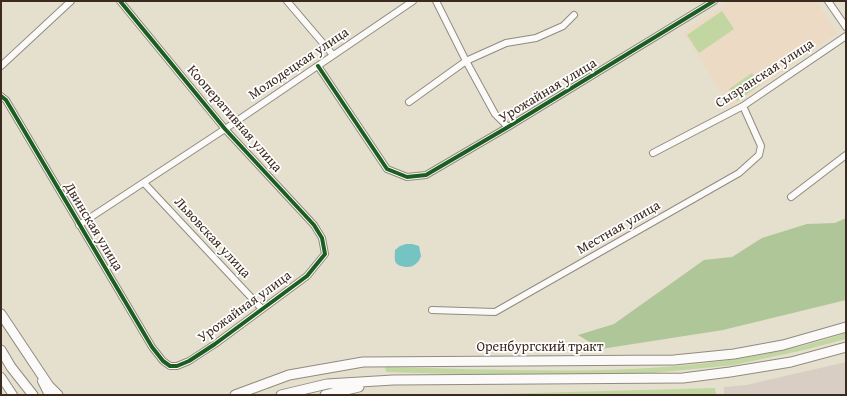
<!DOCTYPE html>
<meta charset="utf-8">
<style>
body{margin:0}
#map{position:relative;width:847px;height:396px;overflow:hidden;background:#e5dfce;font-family:"Gentium Book Plus",serif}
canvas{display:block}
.frame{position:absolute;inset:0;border:2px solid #3b2a1e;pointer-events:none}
</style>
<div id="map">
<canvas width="847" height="396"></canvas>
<div class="frame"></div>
</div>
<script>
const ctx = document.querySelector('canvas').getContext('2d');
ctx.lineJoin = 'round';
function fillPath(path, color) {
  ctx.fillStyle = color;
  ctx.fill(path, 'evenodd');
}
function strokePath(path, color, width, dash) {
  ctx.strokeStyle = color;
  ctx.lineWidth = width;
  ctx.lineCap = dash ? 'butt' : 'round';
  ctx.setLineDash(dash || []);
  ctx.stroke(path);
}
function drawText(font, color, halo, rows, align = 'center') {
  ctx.font = font + ' "Gentium Book Plus",serif';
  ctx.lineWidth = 3.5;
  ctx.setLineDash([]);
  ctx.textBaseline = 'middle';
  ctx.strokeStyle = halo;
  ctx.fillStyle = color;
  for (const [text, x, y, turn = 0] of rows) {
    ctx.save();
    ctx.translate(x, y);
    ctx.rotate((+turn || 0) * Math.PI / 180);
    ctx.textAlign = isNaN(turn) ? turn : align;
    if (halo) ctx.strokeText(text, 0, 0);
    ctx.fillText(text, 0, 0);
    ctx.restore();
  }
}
const built = new Path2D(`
 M 731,1 L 816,1 L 837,33 L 731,107 L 683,32 Z`);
const industrial = new Path2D(`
 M 846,362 L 846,395 L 724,395 L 724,387 L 746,385 Z`);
const green = new Path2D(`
 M 722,11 L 734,29 L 699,53 L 687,35 Z
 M 752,73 L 760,85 L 737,101 L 729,89 Z
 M 846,333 L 846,339 L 804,350 L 734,365 L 653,373 L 489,375 L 386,372 L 385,367 C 538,370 699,382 846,333 Z
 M 715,388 L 716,395 L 497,395 L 497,394 Z`);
const forest = new Path2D(`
 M 846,218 L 846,300 L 723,330 L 601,349 L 578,335 L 614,324 L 704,260 L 732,257 L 762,238 L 807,224 L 835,223 Z`);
const water = new Path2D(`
 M 406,244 L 412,244 L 419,246 L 421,256 C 418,265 411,269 401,266 C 400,266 397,264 396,263 C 394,260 395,253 395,250 L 400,246 Z`);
const minor = new Path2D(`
 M 287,1 L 333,55
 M 436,1 L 466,61 L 495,114 L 508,127
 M 828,1 L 846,27
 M 1,66 L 71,1
 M 318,66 L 387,169 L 407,177 L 426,175 L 508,127 L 714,1
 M 1,96 L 6,100 L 152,347 L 163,361 L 170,366 L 177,366 L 189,361 L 215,344 L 307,276 L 325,254 L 322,238 L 314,225 L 225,129 L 120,1
 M 409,102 L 466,61 L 506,43 L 536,38 L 563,26 L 574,15
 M 653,153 L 743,106 L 846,36
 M 144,183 L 262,309
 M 791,197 L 846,155
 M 79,225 L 225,129 L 413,1
 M 432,310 L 495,312 L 739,173 L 759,155 L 761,146 L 743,106`);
const secondary = new Path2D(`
 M 1,377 L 13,395
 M 42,381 L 49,395`);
const primary = new Path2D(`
 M 1,314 L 49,386 L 58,395
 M 1,350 L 11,367 L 33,395
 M 235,395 L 289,375 L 363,362 L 674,360 L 734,354 L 783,345 L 846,327
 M 281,395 L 327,384 L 393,380 L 683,378 L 730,372 L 791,362 L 846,347
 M 325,395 L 359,387`);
const cycleway = new Path2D(`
 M 318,66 L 387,169 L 407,177 L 426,175 L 508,127 L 714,1
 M 1,96 L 6,100 L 152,347 L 163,361 L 170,366 L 177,366 L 189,361 L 215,344 L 307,276 L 325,254 L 322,238 L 314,225 L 225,129 L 120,1`);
const streetNames = [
 ["Молодецкая улица",299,64,-34],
 ["Сызранская улица",765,74,-33],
 ["Урожайная улица",548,91,-31],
 ["Кооперативная улица",234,119,49],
 ["Двинская улица",93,227,59],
 ["Местная улица",619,228,-30],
 ["Львовская улица",212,238,47],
 ["Урожайная улица",245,307,-36],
 ["Оренбургский тракт",540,347]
];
fillPath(built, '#ecdac5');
fillPath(industrial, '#d9cec3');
fillPath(green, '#c1d6a0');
fillPath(forest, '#afc698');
fillPath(water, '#76c3c4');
strokePath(minor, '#918b80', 8);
strokePath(secondary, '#918b80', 10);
strokePath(primary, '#918b80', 11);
strokePath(minor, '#fbfaf8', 6);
strokePath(secondary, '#fbfaf8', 8);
strokePath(primary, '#fbfaf8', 9);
strokePath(cycleway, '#1b5e20', 4);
drawText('14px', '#3b2a1e', '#fff', streetNames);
</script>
